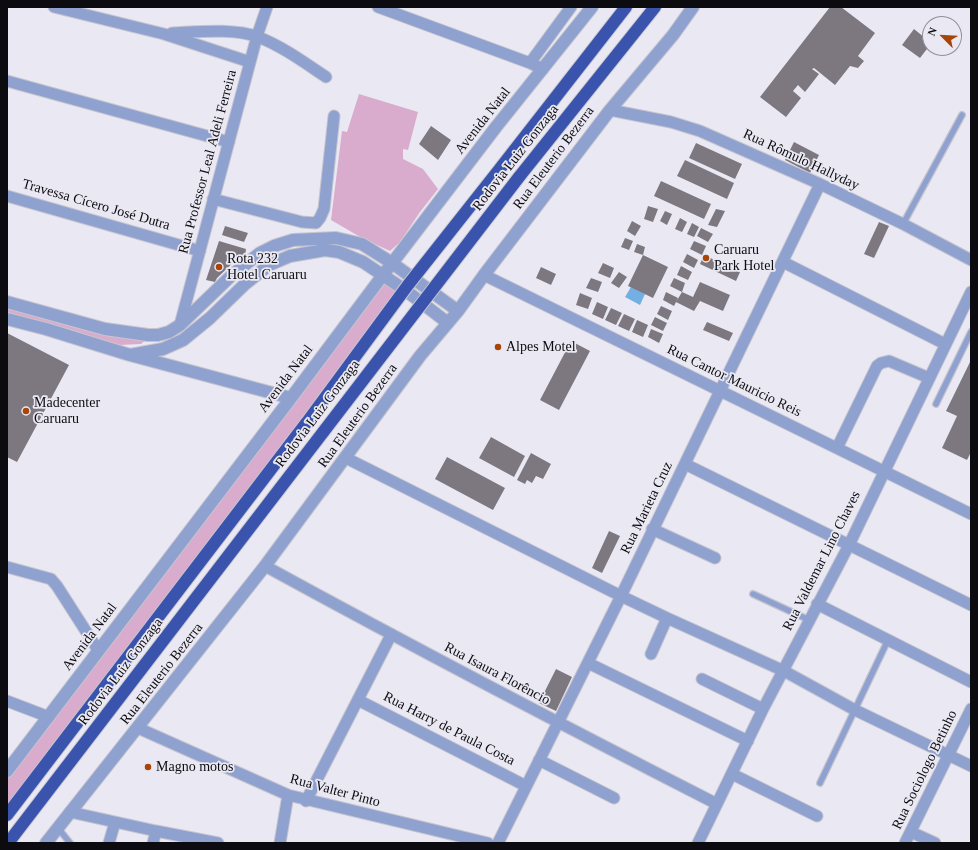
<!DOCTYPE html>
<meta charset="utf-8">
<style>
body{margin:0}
#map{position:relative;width:978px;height:850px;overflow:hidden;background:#eae9f3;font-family:Georgia,serif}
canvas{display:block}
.frame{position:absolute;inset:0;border:8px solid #0c0b0f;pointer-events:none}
.north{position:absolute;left:922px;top:16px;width:40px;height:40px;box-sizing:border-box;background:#eae9f3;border:1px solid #919098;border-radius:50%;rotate:294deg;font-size:11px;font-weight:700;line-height:16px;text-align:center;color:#0c0b0f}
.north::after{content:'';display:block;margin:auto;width:14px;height:18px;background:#a84506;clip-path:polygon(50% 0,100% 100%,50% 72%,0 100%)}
</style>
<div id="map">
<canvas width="978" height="850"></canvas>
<div class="frame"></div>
<div class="north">N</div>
</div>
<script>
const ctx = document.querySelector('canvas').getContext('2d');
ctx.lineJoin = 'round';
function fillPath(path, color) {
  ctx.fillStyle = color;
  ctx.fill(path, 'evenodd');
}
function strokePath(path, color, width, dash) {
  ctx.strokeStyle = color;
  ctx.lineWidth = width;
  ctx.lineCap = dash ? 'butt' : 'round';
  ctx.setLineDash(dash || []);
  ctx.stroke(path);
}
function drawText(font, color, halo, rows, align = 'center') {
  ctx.font = font + ' Georgia,serif';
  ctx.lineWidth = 3.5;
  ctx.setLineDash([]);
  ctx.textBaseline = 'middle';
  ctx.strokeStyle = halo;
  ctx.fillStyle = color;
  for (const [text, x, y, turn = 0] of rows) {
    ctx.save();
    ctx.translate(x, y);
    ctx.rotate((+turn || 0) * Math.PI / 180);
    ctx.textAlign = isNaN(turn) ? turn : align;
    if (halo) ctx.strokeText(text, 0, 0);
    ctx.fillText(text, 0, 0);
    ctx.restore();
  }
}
const green = new Path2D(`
 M 359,94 L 418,112 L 408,150 L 403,149 L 403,159 L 423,169 L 438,189 L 420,212 L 400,242 L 390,251 L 362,238 L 331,220 L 342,131 L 347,132 Z
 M 383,281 L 404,294 L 7,806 L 7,776 Z
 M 7,304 L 148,338 L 141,344 L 120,345 L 7,315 Z`);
const water = new Path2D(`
 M 631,287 L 645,294 L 640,305 L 625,297 Z`);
const building = new Path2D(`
 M 830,7 L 841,7 L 875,33 L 858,56 L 864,61 L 858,68 L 850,66 L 835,85 L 814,68 L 812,69 L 819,74 L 805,92 L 798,85 L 793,91 L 801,98 L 786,117 L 760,97 Z
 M 914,29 L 930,42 L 930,45 L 920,58 L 902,45 Z
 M 431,126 L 451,140 L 438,160 L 419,144 Z
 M 794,142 L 819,155 L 810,173 L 785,160 Z
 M 696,143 L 742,164 L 735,179 L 689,158 Z
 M 685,160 L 734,183 L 727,199 L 677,176 Z
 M 661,181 L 711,204 L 704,219 L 654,196 Z
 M 648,206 L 658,209 L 653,222 L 644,219 Z
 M 716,209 L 725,211 L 717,227 L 708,225 Z
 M 665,211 L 672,214 L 667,225 L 660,221 Z
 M 680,218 L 687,222 L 682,232 L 675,229 Z
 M 632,221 L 641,226 L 635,236 L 627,231 Z
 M 879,222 L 889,226 L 874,258 L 864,254 Z
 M 692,223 L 699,227 L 694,237 L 687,234 Z
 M 225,226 L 248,233 L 244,242 L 222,235 Z
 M 701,228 L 713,234 L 708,242 L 697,236 Z
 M 625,238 L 633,241 L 629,250 L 621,247 Z
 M 219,241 L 246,249 L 245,257 L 239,257 L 217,278 L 215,282 L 206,280 Z
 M 694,241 L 706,246 L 702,255 L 690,249 Z
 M 637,244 L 645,247 L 643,255 L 668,267 L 653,298 L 628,286 L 643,255 L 634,252 Z
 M 687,254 L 698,260 L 694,268 L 683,262 Z
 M 704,255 L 740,272 L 736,281 L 700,264 Z
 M 603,263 L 614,268 L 610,278 L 598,273 Z
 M 681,266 L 692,272 L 688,280 L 677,275 Z
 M 541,267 L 556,274 L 551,285 L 536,278 Z
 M 619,272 L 627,277 L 619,288 L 611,283 Z
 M 591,278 L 602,282 L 598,292 L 586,288 Z
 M 674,278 L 685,283 L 682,292 L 670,286 Z
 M 700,282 L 730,295 L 723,311 L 700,301 L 694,311 L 676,302 L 682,292 L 693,297 Z
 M 666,292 L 678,298 L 674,306 L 663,300 Z
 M 580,293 L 592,298 L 588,309 L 576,305 Z
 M 597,302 L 608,307 L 603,319 L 592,314 Z
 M 661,306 L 672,311 L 668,320 L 657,314 Z
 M 611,308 L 622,313 L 616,325 L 605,320 Z
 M 624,314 L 635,319 L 629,331 L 618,326 Z
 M 655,317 L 667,323 L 663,331 L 651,325 Z
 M 637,320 L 648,325 L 643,337 L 632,332 Z
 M 707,322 L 733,333 L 729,341 L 703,330 Z
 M 651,329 L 663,334 L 659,343 L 648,337 Z
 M 7,333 L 69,365 L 17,462 L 7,457 Z
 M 571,341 L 590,351 L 559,410 L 540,400 Z
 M 971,360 L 971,452 L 967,460 L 942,448 L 957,416 L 946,411 Z
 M 491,437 L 525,456 L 514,477 L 479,458 Z
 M 531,453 L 551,464 L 543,479 L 536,476 L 532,483 L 527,480 L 525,484 L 517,480 Z
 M 447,457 L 505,488 L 493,510 L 435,479 Z
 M 609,531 L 620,536 L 602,573 L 592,568 Z
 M 556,669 L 572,677 L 556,711 L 539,703 Z`);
const service = new Path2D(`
 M 903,224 L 962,115
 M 936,404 L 971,332
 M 753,594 L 809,620
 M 820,783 L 888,640
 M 58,828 L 70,843`);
const minor = new Path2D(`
 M 54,7 L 164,34 L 250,62
 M 378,7 L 530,63 L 543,69
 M 172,33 C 197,32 234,28 258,37 C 282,46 305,63 326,77
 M 530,63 L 571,7
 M 7,81 L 229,142
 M 610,110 L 671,122 L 700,131 L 820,184 L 903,224 L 971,260
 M 7,196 L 200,251
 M 213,199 L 302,222 L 316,223 L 320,218 L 324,209 L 334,116
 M 783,262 L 945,344
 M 484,275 L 971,514
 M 180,325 L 257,36 L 267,7
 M 837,448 L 877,366 L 881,363 L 889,361 L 929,378
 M 346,458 L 621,596 L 667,618 L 784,671 L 855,710 L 971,766
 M 685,464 L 971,605
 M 652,529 L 715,558
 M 265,566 C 415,648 566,727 717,804
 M 7,567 L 51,579 L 57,586 L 98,650
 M 817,604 L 971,682
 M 651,654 L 667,618
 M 588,663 L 748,741
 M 702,679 L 763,709
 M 358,700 L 526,786
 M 7,701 L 49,717
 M 138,728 L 288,795 L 488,843
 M 539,760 L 614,798
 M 732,774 L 817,816
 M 306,801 L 391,635
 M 70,812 L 156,831 L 218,843
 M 911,832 L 935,843
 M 109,843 L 115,822
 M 153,843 L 156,831
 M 280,843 L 288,795
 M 498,843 L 621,596 L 820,184
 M 698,843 L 763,709 L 849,545 L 971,292
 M 905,843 L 971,709`);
const tertiary = new Path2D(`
 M 7,302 L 105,329 L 148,335 L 158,335 L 169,332 L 180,325 L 232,275 L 260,253 L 274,246 L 293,240 L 336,238 L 362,244 L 392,263 L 458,311
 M 7,319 L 46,329 L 130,355 L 291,398
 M 130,355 L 163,349 L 183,340 L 210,318 L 245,284 L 269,265 L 290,256 L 325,250 L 339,252 L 363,262 L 405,290 L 448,323
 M 7,771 L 291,398 L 383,275 L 496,127 L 592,7
 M 46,843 L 265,566 L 420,356 L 458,311 L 484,275 L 610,110 L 673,35 L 693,7`);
const trunk = new Path2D(`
 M 502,166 L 626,7
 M 519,177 L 655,7
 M 7,815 L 307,422
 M 8,843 L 324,431`);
const trunkBridge = new Path2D(`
 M 307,422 L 408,285 L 502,166
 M 324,431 L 519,177`);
const markers = [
 [706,258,4,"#a84506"],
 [219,267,4,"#a84506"],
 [498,347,4,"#a84506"],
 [26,411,4,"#a84506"],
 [148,767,4,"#a84506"]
];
const streetNames = [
 ["Avenida Natal",483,121,-52],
 ["Rodovia Luiz Gonzaga",516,158,-52],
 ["Rua Eleuterio Bezerra",554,158,-53],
 ["Rua Rômulo Hallyday",801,160,25],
 ["Rua Professor Leal Adeli Ferreira",208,162,-75],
 ["Travessa Cícero José Dutra",96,205,16],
 ["Avenida Natal",286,379,-53],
 ["Rua Cantor Mauricio Reis",734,381,26],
 ["Rodovia Luiz Gonzaga",318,414,-53],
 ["Rua Eleuterio Bezerra",358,416,-54],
 ["Rua Marieta Cruz",647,508,-64],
 ["Rua Valdemar Lino Chaves",822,561,-63],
 ["Avenida Natal",90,637,-53],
 ["Rodovia Luiz Gonzaga",121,672,-53],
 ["Rua Eleuterio Bezerra",162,674,-52],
 ["Rua Isaura Florêncio",497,674,28],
 ["Rua Harry de Paula Costa",449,729,27],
 ["Rua Sociologo Betinho",925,770,-64],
 ["Rua Valter Pinto",335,791,15]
];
const poiNames = [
 ["Caruaru",714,250],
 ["Park Hotel",714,266],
 ["Rota 232",227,259],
 ["Hotel Caruaru",227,275],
 ["Alpes Motel",506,347],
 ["Madecenter",34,403],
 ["Caruaru",34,419],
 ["Magno motos",156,767]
];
fillPath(green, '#d9abcc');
fillPath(water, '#72afe2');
fillPath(building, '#7d7880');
strokePath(service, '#c6c5cf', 8);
strokePath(minor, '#c6c5cf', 13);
strokePath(tertiary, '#c6c5cf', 14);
strokePath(trunk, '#c6c5cf', 14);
strokePath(service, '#8fa1cf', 5.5);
strokePath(minor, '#8fa1cf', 11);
strokePath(tertiary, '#8fa1cf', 12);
strokePath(trunk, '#3a54ad', 12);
strokePath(trunkBridge, '#c6c5cf', 14, []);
strokePath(trunkBridge, '#3a54ad', 12);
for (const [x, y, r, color] of markers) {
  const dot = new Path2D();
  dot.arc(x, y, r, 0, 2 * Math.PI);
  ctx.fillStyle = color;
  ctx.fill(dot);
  strokePath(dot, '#eae9f3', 1.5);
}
drawText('14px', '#0c0b0f', '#eae9f3', streetNames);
drawText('14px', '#0c0b0f', '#eae9f3', poiNames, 'left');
</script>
